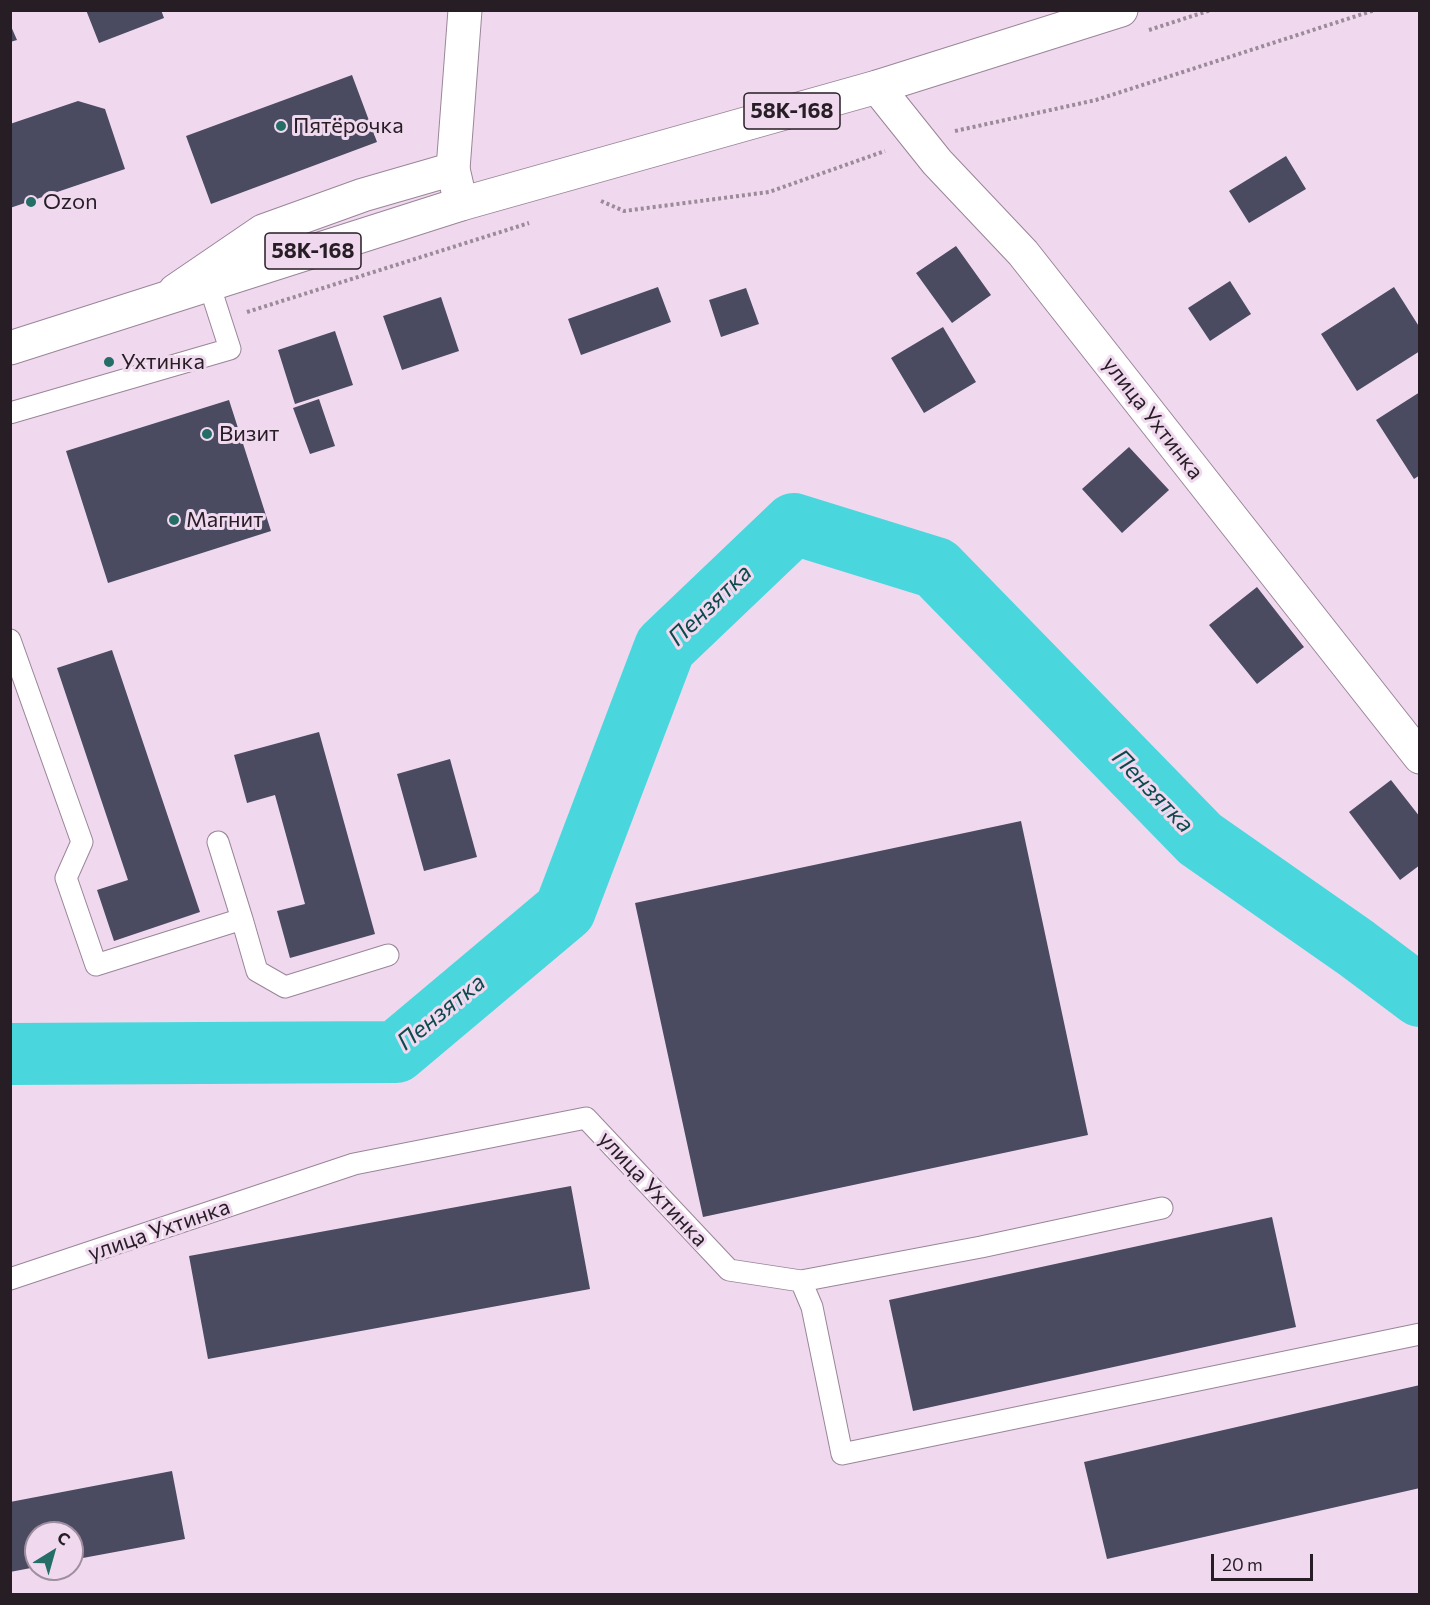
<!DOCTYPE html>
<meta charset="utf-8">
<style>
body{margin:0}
#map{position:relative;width:1430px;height:1605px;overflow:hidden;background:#f0d9ee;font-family:Commissioner,sans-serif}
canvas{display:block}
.frame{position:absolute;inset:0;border:12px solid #261d25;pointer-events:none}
.north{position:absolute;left:24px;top:1521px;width:60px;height:60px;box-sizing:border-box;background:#f0d9ee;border:2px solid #9f8e9e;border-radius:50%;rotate:37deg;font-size:16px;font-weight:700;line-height:24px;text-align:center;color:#261d25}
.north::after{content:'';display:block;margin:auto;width:21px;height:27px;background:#256e67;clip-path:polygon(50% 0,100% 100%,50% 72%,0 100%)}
.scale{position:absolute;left:1211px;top:1554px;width:102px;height:27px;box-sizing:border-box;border:3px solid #261d25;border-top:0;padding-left:8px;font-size:18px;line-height:21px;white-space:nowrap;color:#261d25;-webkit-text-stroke:4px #f0d9ee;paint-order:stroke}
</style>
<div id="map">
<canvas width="1430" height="1605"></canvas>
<div class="frame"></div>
<div class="north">С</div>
<div class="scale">20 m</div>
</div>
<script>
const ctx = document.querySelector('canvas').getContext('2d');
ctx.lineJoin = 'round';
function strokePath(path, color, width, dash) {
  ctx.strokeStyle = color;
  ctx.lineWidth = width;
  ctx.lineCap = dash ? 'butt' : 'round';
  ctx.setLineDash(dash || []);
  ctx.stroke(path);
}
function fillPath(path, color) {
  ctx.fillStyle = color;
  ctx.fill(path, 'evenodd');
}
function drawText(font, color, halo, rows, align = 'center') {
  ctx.font = font + ' Commissioner,sans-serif';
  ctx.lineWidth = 6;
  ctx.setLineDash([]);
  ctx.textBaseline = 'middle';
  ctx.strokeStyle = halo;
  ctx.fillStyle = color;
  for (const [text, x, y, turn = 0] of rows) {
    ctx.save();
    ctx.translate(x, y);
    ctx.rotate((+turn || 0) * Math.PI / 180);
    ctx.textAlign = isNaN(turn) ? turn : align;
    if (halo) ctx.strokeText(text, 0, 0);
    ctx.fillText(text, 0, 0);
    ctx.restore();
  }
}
const river = new Path2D(`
 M 10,1054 L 396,1052 L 565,910 L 665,647 L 794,524 L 936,568 L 1200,839 L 1356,948 L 1420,996`);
const building = new Path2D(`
 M 86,10 L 161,10 L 164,18 L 99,43 Z
 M 10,24 L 17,40 L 10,42 Z
 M 352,75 L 377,142 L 211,204 L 186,136 Z
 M 78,101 L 105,109 L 125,169 L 10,208 L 10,124 Z
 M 1286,156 L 1306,189 L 1249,223 L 1229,191 Z
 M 956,246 L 991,295 L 952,323 L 916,273 Z
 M 1230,281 L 1251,314 L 1210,341 L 1188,308 Z
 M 658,287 L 671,322 L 581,355 L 568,319 Z
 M 1394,287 L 1420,328 L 1420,351 L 1357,391 L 1321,334 Z
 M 746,288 L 759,324 L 721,337 L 709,300 Z
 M 441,297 L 459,351 L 402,370 L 383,316 Z
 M 943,327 L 976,382 L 924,413 L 891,358 Z
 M 335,331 L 353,385 L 295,404 L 278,350 Z
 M 1420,392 L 1420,475 L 1414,479 L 1376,420 Z
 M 319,399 L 335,446 L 310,454 L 293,408 Z
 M 229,400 L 271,531 L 108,583 L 66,451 Z
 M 1129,447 L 1169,490 L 1122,533 L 1082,489 Z
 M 1257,587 L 1304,647 L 1257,684 L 1209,625 Z
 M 112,650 L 200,912 L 114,941 L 97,890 L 128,880 L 57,668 Z
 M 319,732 L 375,934 L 290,958 L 277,911 L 305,904 L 275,795 L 247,803 L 234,755 Z
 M 450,759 L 477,857 L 424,871 L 397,774 Z
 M 1391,780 L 1420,817 L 1420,865 L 1400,880 L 1349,812 Z
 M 1021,821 L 1088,1135 L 703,1217 L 635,903 Z
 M 571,1186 L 590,1289 L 208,1359 L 189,1256 Z
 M 1272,1217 L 1296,1327 L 913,1411 L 889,1300 Z
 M 1420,1385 L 1420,1488 L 1107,1559 L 1084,1462 Z
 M 172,1471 L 185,1539 L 72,1560 L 72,1533 L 36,1533 L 36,1567 L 10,1572 L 10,1502 Z`);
const path = new Path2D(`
 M 1149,30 L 1211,10
 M 955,131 L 1096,100 L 1375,10
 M 601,201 L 624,211 L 769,192 L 885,151
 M 247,312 L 529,223`);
const service = new Path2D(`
 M 10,413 L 230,349 L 209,284
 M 10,640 L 82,842 L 66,878 L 96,965 L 242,919 L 218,842
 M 242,919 L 257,971 L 285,987 L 388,955
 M 10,1279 L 354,1164 L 586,1118 L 729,1270 L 801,1281 L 981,1247 L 1162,1208
 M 801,1281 L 812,1307 L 842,1454 L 1420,1334`);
const minor = new Path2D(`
 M 877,87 L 937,162 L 1023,253 L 1420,757
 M 175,291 L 263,231 L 363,195 L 453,169`);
const tertiary = new Path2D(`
 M 461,204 L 453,169 L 465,10`);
const primary = new Path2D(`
 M 10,348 L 461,204 L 877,87 L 1121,10`);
const markers = [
 [281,126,6,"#256e67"],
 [31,202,6,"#256e67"],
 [109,362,6,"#256e67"],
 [207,434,6,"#256e67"],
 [174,520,6,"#256e67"]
];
const shields = [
 [792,111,96],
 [313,251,96]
];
const shieldNames = [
 ["58К-168",792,111],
 ["58К-168",313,251]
];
const poiNames = [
 ["Пятёрочка",293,126],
 ["Ozon",43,202],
 ["Ухтинка",121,362],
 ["Визит",219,434],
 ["Магнит",186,520]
];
const streetNames = [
 ["улица Ухтинка",1153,418,52],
 ["улица Ухтинка",653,1189,47],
 ["улица Ухтинка",159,1230,-19]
];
const waterNames = [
 ["Пензятка",710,605,-44],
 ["Пензятка",1153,791,46],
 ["Пензятка",441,1012,-39]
];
strokePath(river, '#49d7dd', 62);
fillPath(building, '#4a4a61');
strokePath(service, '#9a8598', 23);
strokePath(minor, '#9a8598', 35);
strokePath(tertiary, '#9a8598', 35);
strokePath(primary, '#9a8598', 35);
strokePath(path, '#9b8a99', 4, [3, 3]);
strokePath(service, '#fff', 21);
strokePath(minor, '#fff', 33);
strokePath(tertiary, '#fff', 33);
strokePath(primary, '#fff', 33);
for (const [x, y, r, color] of markers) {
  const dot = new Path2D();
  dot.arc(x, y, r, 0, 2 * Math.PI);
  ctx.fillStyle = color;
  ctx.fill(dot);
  strokePath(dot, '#f0d9ee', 2);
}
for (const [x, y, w] of shields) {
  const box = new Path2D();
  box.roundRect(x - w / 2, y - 18, w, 36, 4.5);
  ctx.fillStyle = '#f0d9ee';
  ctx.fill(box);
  strokePath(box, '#261d25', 1.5);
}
drawText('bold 21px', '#261d25', null, shieldNames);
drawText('22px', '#261d25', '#f0d9ee', poiNames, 'left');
drawText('22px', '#261d25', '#f0d9ee', streetNames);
drawText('italic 24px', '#0b4b4d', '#f0d9ee', waterNames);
</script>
